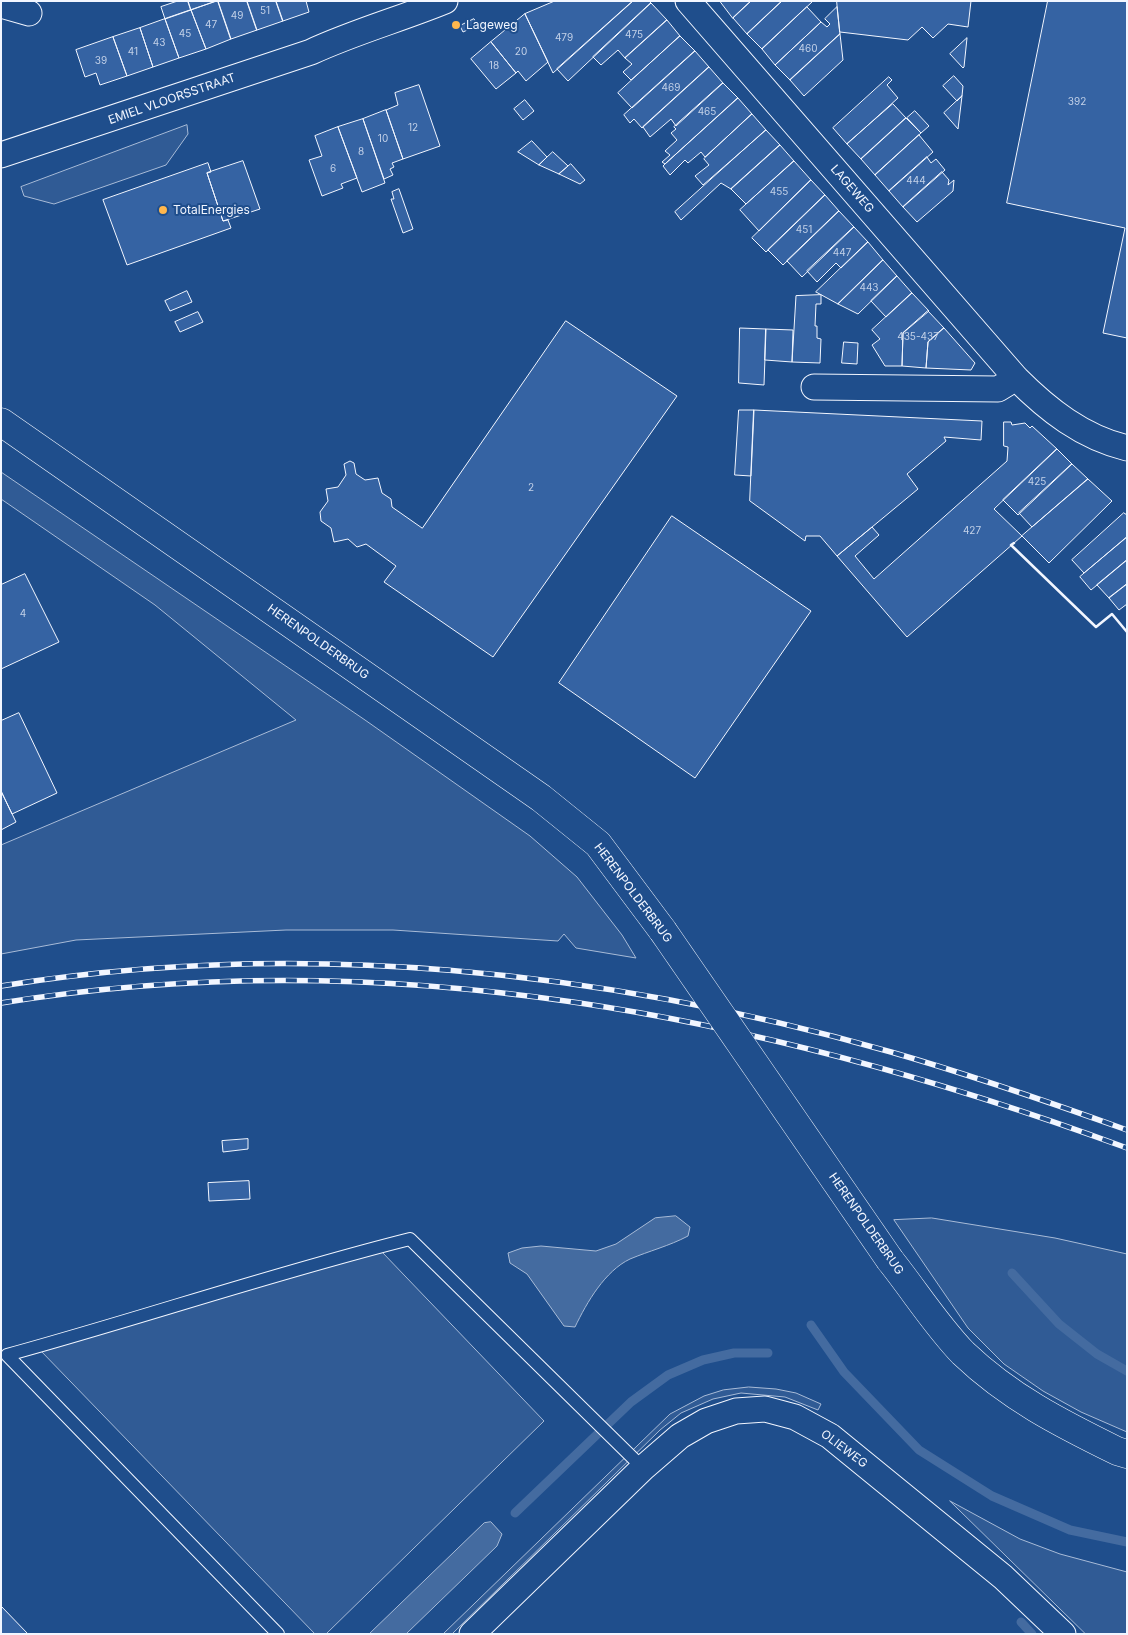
<!DOCTYPE html>
<style>
body{margin:0}
#map{position:relative;width:1128px;height:1635px;overflow:hidden;background:#1f4e8c;font-family:Inter,sans-serif}
canvas{display:block}
.frame{position:absolute;inset:0;border:2px solid #f2f6ff;pointer-events:none}
</style>
<div id="map">
<canvas width="1128" height="1635"></canvas>
<div class="frame"></div>
</div>
<script>
const ctx = document.querySelector('canvas').getContext('2d');
ctx.lineJoin = 'round';
function fillPath(path, color) {
  ctx.fillStyle = color;
  ctx.fill(path, 'evenodd');
}
function strokePath(path, color, width, dash) {
  ctx.strokeStyle = color;
  ctx.lineWidth = width;
  ctx.lineCap = dash ? 'butt' : 'round';
  ctx.setLineDash(dash || []);
  ctx.stroke(path);
}
function drawText(font, color, halo, rows, align = 'center') {
  ctx.font = font + ' Inter,sans-serif';
  ctx.lineWidth = 4;
  ctx.setLineDash([]);
  ctx.textBaseline = 'middle';
  ctx.strokeStyle = halo;
  ctx.fillStyle = color;
  for (const [text, x, y, turn = 0] of rows) {
    ctx.save();
    ctx.translate(x, y);
    ctx.rotate((+turn || 0) * Math.PI / 180);
    ctx.textAlign = isNaN(turn) ? turn : align;
    if (halo) ctx.strokeText(text, 0, 0);
    ctx.fillText(text, 0, 0);
    ctx.restore();
  }
}
const built = new Path2D(`
 M 187,125 L 188,134 L 166,165 L 54,204 L 24,196 L 21,187 Z
 M 1,472 L 365,720 L 530,836 L 577,877 L 622,935 L 636,958 L 576,948 L 564,934 L 558,941 L 393,930 L 286,930 L 76,940 L 1,954 L 1,845 L 296,720 L 155,605 L 1,499 Z
 M 932,1218 L 1055,1238 L 1127,1254 L 1127,1432 L 1081,1412 L 1043,1391 L 1004,1364 L 968,1328 L 894,1220 Z
 M 382,1252 L 544,1421 L 326,1634 L 315,1634 L 39,1349 Z
 M 749,1387 L 776,1389 L 796,1393 L 821,1404 L 818,1410 L 785,1397 L 741,1393 L 713,1399 L 681,1413 L 660,1430 L 452,1634 L 443,1634 L 670,1414 L 704,1396 L 723,1390 Z
 M 950,1501 L 1020,1539 L 1060,1554 L 1127,1572 L 1127,1634 L 1086,1634 Z`);
const water = new Path2D(`
 M 676,1216 L 690,1227 L 688,1236 C 669,1246 649,1251 630,1259 C 605,1271 587,1302 575,1327 L 564,1326 L 527,1274 L 510,1263 L 508,1253 L 522,1248 L 541,1246 L 596,1251 L 616,1244 L 655,1218 Z
 M 491,1522 L 502,1534 L 497,1546 L 406,1634 L 369,1634 L 484,1523 Z`);
const stream = new Path2D(`
 M 1012,1273 L 1059,1324 L 1097,1354 L 1127,1371
 M 811,1325 L 844,1372 L 919,1450 L 992,1496 L 1070,1530 L 1127,1542
 M 515,1513 L 631,1402 L 668,1375 L 703,1360 L 734,1353 L 768,1353
 M 1021,1622 L 1032,1634`);
const building = new Path2D(`
 M 178,1 L 188,1 L 191,10 L 165,19 L 161,7 Z
 M 188,1 L 216,1 L 191,10 Z
 M 218,1 L 247,1 L 257,30 L 231,39 Z
 M 218,1 L 231,39 L 206,49 L 191,10 Z
 M 247,1 L 276,1 L 283,21 L 257,30 Z
 M 276,1 L 306,1 L 309,12 L 283,21 Z
 M 555,1 L 633,1 L 553,73 L 525,14 Z
 M 633,1 L 649,1 L 651,3 L 568,81 L 557,69 Z
 M 720,1 L 751,1 L 733,18 Z
 M 751,1 L 782,1 L 747,34 L 733,18 Z
 M 782,1 L 813,1 L 762,49 L 747,34 Z
 M 837,1 L 971,1 L 968,27 L 948,24 L 933,38 L 922,27 L 908,40 L 840,32 Z
 M 1048,1 L 1127,1 L 1127,338 L 1103,333 L 1125,228 L 1007,203 Z
 M 651,3 L 667,20 L 625,58 L 618,50 L 601,65 L 593,57 Z
 M 807,7 L 821,22 L 775,65 L 762,49 Z
 M 837,7 L 840,34 L 790,80 L 775,65 L 821,22 L 827,27 L 830,24 L 825,19 Z
 M 191,10 L 206,49 L 179,58 L 165,19 Z
 M 525,14 L 548,62 L 526,81 L 518,71 L 516,73 L 491,42 Z
 M 165,19 L 179,58 L 153,67 L 140,28 Z
 M 474,19 L 478,25 L 463,32 L 460,26 Z
 M 667,20 L 680,36 L 631,80 L 623,72 L 632,64 L 625,58 Z
 M 140,28 L 153,67 L 127,76 L 113,37 Z
 M 840,34 L 843,60 L 804,96 L 790,80 Z
 M 680,36 L 695,51 L 632,108 L 618,93 Z
 M 113,37 L 127,76 L 100,85 L 96,73 L 85,77 L 76,50 Z
 M 967,38 L 964,67 L 963,68 L 950,54 Z
 M 491,42 L 516,73 L 496,89 L 471,59 Z
 M 695,51 L 709,67 L 642,128 L 634,119 L 630,123 L 624,115 Z
 M 709,67 L 723,83 L 676,126 L 671,119 L 650,137 L 643,127 Z
 M 954,76 L 963,86 L 962,96 L 957,101 L 943,86 Z
 M 889,77 L 892,80 L 887,85 L 898,98 L 847,144 L 833,128 Z
 M 723,83 L 738,98 L 665,164 L 662,162 L 670,155 L 665,151 L 677,140 L 671,133 L 676,129 L 674,127 Z
 M 419,85 L 440,146 L 403,159 L 386,110 L 398,105 L 395,93 Z
 M 962,96 L 958,129 L 944,113 Z
 M 738,98 L 752,114 L 705,157 L 701,152 L 688,163 L 685,160 L 670,175 L 663,166 L 665,164 Z
 M 525,100 L 534,111 L 523,120 L 514,109 Z
 M 893,104 L 906,118 L 861,159 L 847,144 Z
 M 386,110 L 403,159 L 392,163 L 394,167 L 390,169 L 393,175 L 384,179 L 363,119 Z
 M 915,111 L 929,126 L 921,133 L 907,118 Z
 M 752,114 L 766,130 L 703,185 L 695,176 L 709,165 L 704,159 Z
 M 906,118 L 921,133 L 875,175 L 861,159 Z
 M 363,119 L 385,183 L 362,192 L 338,127 Z
 M 338,127 L 357,178 L 341,184 L 343,188 L 322,196 L 309,160 L 322,156 L 315,136 Z
 M 766,130 L 780,145 L 731,189 L 721,183 L 681,220 L 675,212 Z
 M 919,135 L 933,152 L 889,191 L 875,175 Z
 M 532,141 L 547,157 L 539,165 L 518,152 Z
 M 780,145 L 794,161 L 746,204 L 731,189 Z
 M 553,152 L 568,166 L 559,174 L 539,165 Z
 M 927,157 L 931,163 L 936,159 L 945,170 L 903,207 L 889,191 Z
 M 243,161 L 260,209 L 223,221 L 207,173 Z
 M 794,161 L 811,180 L 759,231 L 740,210 Z
 M 208,163 L 211,172 L 207,173 L 223,221 L 228,220 L 231,228 L 127,265 L 103,200 Z
 M 571,164 L 585,180 L 580,184 L 559,174 Z
 M 942,172 L 949,180 L 948,185 L 954,180 L 953,191 L 917,222 L 903,207 Z
 M 811,180 L 825,195 L 766,252 L 752,238 Z
 M 399,189 L 413,229 L 403,233 L 391,199 L 394,199 L 392,192 Z
 M 825,195 L 839,211 L 783,265 L 768,250 Z
 M 839,211 L 854,227 L 802,277 L 787,261 Z
 M 854,227 L 868,242 L 841,268 L 836,263 L 817,282 L 807,271 Z
 M 868,242 L 883,260 L 838,304 L 816,292 Z
 M 883,260 L 897,276 L 858,314 L 838,304 Z
 M 897,276 L 912,293 L 886,317 L 871,301 Z
 M 187,291 L 192,302 L 170,311 L 165,301 Z
 M 912,293 L 929,311 L 903,333 L 902,366 L 885,366 L 872,345 L 880,339 L 872,330 Z
 M 821,295 L 821,304 L 816,304 L 815,326 L 817,326 L 817,338 L 821,339 L 820,363 L 792,362 L 796,296 Z
 M 928,311 L 944,328 L 928,342 L 926,368 L 902,366 L 903,333 Z
 M 198,312 L 203,322 L 180,332 L 175,322 Z
 M 566,321 L 677,396 L 493,657 L 384,582 L 396,566 L 366,544 L 357,547 L 348,539 L 334,542 L 331,528 L 321,521 L 320,512 L 328,501 L 326,489 L 338,487 L 346,475 L 344,464 L 350,461 L 354,463 L 356,474 L 365,480 L 378,478 L 382,493 L 391,499 L 392,507 L 422,528 Z
 M 740,328 L 766,329 L 764,385 L 739,383 Z
 M 944,328 L 975,363 L 971,370 L 926,368 L 928,342 Z
 M 766,329 L 793,330 L 792,362 L 765,360 Z
 M 844,342 L 858,343 L 857,364 L 842,363 Z
 M 739,410 L 754,410 L 751,476 L 735,475 Z
 M 754,410 L 982,421 L 981,440 L 944,437 L 946,441 L 907,474 L 918,489 L 837,556 L 820,536 L 806,536 L 805,541 L 750,501 Z
 M 1004,422 L 1011,422 L 1012,425 L 1025,423 L 1030,428 L 1032,426 L 1057,449 L 994,509 L 1022,536 L 907,637 L 837,556 L 872,527 L 879,535 L 855,556 L 874,579 L 1007,461 L 1008,447 L 1004,446 Z
 M 1057,449 L 1072,464 L 1018,515 L 1003,500 Z
 M 1072,464 L 1088,479 L 1032,527 L 1019,513 Z
 M 1088,479 L 1112,501 L 1049,563 L 1022,536 Z
 M 1124,513 L 1127,515 L 1127,537 L 1084,573 L 1072,560 Z
 M 672,516 L 811,611 L 695,778 L 559,683 Z
 M 1127,537 L 1127,560 L 1091,590 L 1080,577 Z
 M 1127,560 L 1127,584 L 1109,598 L 1097,585 Z
 M 25,574 L 59,642 L 1,669 L 1,585 Z
 M 1127,584 L 1127,604 L 1119,610 L 1109,598 Z
 M 19,713 L 57,793 L 12,814 L 1,791 L 1,721 Z
 M 1,791 L 16,822 L 1,830 Z
 M 248,1139 L 248,1149 L 223,1152 L 222,1141 Z
 M 249,1181 L 250,1199 L 209,1201 L 208,1183 Z
 M 1,1606 L 28,1634 L 1,1634 Z`);
const lane = new Path2D(`
 M 278,1634 L 7,1355 C 142,1318 274,1273 410,1239 L 643,1468`);
const street = new Path2D(`
 M 688,1 L 1016,378 C 1048,410 1082,437 1127,448
 M 1,5 L 29,13
 M 1,155 L 311,52 C 354,32 401,19 445,1
 M 814,387 L 998,389 L 1016,378
 M 472,1634 L 643,1468 L 680,1436 L 706,1421 L 736,1411 L 765,1409 L 795,1417 L 830,1436 L 1003,1577 L 1063,1634`);
const secondary = new Path2D(`
 M 1,422 L 541,798 L 598,844 L 663,931
 M 890,1260 C 914,1290 936,1325 963,1353 C 1009,1397 1060,1423 1117,1451 L 1127,1454`);
const rail = new Path2D(`
 M 1,986 C 298,938 603,970 891,1052 C 971,1075 1049,1102 1127,1130
 M 1,1003 C 387,940 765,1015 1127,1148`);
const secondaryBridge = new Path2D(`
 M 663,931 L 890,1260`);
const wall = new Path2D(`
 M 1014,543 L 1011,545 L 1096,627 L 1112,614 L 1127,632`);
const markers = [
 [456,25,5,"#ffb74d"],
 [163,210,5,"#ffb74d"]
];
const numberNames = [
 ["51",265,11],
 ["49",237,16],
 ["47",211,25],
 ["45",185,34],
 ["475",634,35],
 ["479",564,38],
 ["43",159,43],
 ["460",808,49],
 ["41",133,52],
 ["20",521,52],
 ["39",101,61],
 ["18",494,66],
 ["469",671,88],
 ["392",1077,102],
 ["465",707,112],
 ["12",413,128],
 ["10",383,139],
 ["8",361,152],
 ["6",333,169],
 ["444",916,181],
 ["455",779,192],
 ["451",804,230],
 ["447",842,253],
 ["443",869,288],
 ["435-437",918,337],
 ["425",1037,482],
 ["2",531,488],
 ["427",972,531],
 ["4",23,614]
];
const poiNames = [
 ["Lageweg",466,25],
 ["TotalEnergies",173,210]
];
const streetNames = [
 ["EMIEL VLOORSSTRAAT",172,99,-19],
 ["LAGEWEG",852,189,49],
 ["HERENPOLDERBRUG",318,642,35],
 ["HERENPOLDERBRUG",633,893,53],
 ["HERENPOLDERBRUG",866,1224,55],
 ["OLIEWEG",844,1449,37]
];
fillPath(built, '#305b95');
strokePath(built, '#a8bbd7', 1);
fillPath(water, '#446ba0');
strokePath(water, '#a8bbd7', 1);
strokePath(stream, '#446ba0', 9);
fillPath(building, '#3563a3');
strokePath(building, '#f2f6ff', 1);
strokePath(lane, '#f2f6ff', 14);
strokePath(street, '#f2f6ff', 27);
strokePath(secondary, '#f2f6ff', 29);
strokePath(lane, '#1f4e8c', 12);
strokePath(street, '#1f4e8c', 25);
strokePath(secondary, '#1f4e8c', 28);
strokePath(rail, '#f2f6ff', 5.5);
strokePath(rail, '#1f4e8c', 4, [11]);
strokePath(secondaryBridge, '#f2f6ff', 29, []);
strokePath(secondaryBridge, '#1f4e8c', 28);
strokePath(wall, '#f2f6ff', 2.5);
for (const [x, y, r, color] of markers) {
  const dot = new Path2D();
  dot.arc(x, y, r, 0, 2 * Math.PI);
  ctx.fillStyle = color;
  ctx.fill(dot);
  strokePath(dot, '#1f4e8c', 2);
}
drawText('10px', '#c3d1e8', null, numberNames);
drawText('12px', '#f2f6ff', '#1f4e8c', poiNames, 'left');
drawText('12px', '#f2f6ff', '#1f4e8c', streetNames);
</script>
